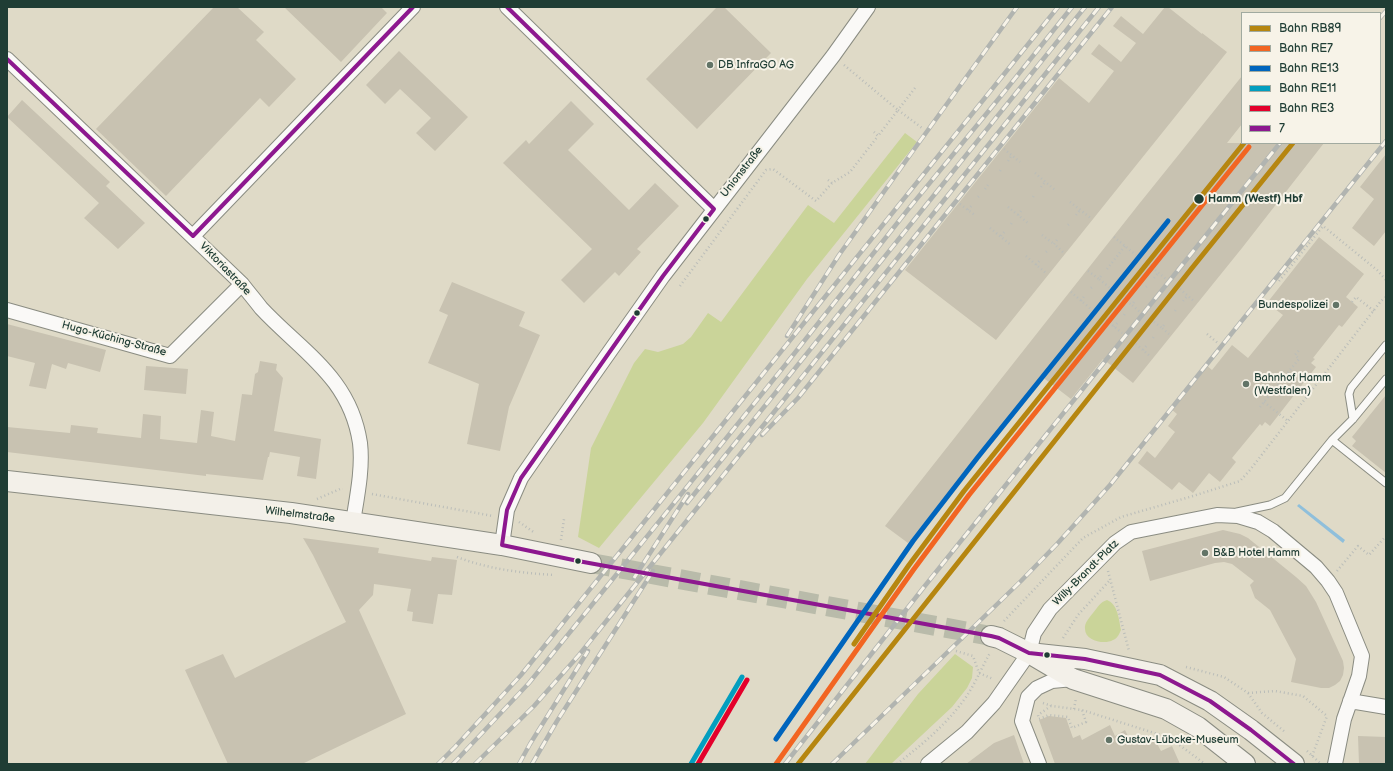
<!DOCTYPE html>
<meta charset="utf-8">
<style>
body{margin:0}
#map{position:relative;width:1393px;height:771px;overflow:hidden;background:#dfdac7;font-family:"Balsamiq Sans",sans-serif}
canvas{display:block}
.frame{position:absolute;inset:0;border:8px solid #1f3d34;pointer-events:none}
.legend{position:absolute;left:1241px;top:12px;width:140px;height:132px;box-sizing:border-box;background:#f7f3e8;border:1px solid #a1aaa0;margin:0;padding:5px 7px;list-style:none;font-size:12px;color:#1f3d34}
.legend li{display:flex;align-items:center;gap:8px;height:20px}
.legend b{width:20px;border:1px solid #a1aaa0}
</style>
<div id="map">
<canvas width="1393" height="771"></canvas>
<div class="frame"></div>
<ul class="legend">
<li><b style="height:5px;background:#b68610"></b>Bahn RB89</li>
<li><b style="height:5px;background:#f26522"></b>Bahn RE7</li>
<li><b style="height:5px;background:#0065bd"></b>Bahn RE13</li>
<li><b style="height:5px;background:#039ebf"></b>Bahn RE11</li>
<li><b style="height:5px;background:#e4002b"></b>Bahn RE3</li>
<li><b style="height:5px;background:#8d188f"></b>7</li>
</ul>
</div>
<script>
const ctx = document.querySelector('canvas').getContext('2d');
ctx.lineJoin = 'round';
function fillPath(path, color) {
  ctx.fillStyle = color;
  ctx.fill(path, 'evenodd');
}
function strokePath(path, color, width, dash) {
  ctx.strokeStyle = color;
  ctx.lineWidth = width;
  ctx.lineCap = dash ? 'butt' : 'round';
  ctx.setLineDash(dash || []);
  ctx.stroke(path);
}
function drawText(font, color, halo, rows, align = 'center') {
  ctx.font = font + ' "Balsamiq Sans",sans-serif';
  ctx.lineWidth = 4;
  ctx.setLineDash([]);
  ctx.textBaseline = 'middle';
  ctx.strokeStyle = halo;
  ctx.fillStyle = color;
  for (const [text, x, y, turn = 0] of rows) {
    ctx.save();
    ctx.translate(x, y);
    ctx.rotate((+turn || 0) * Math.PI / 180);
    ctx.textAlign = isNaN(turn) ? turn : align;
    if (halo) ctx.strokeText(text, 0, 0);
    ctx.fillText(text, 0, 0);
    ctx.restore();
  }
}
const green = new Path2D(`
 M 905,133 L 917,142 L 807,279 L 703,423 L 599,548 L 578,537 L 591,448 L 634,363 L 645,349 L 658,352 L 683,344 L 691,337 L 708,313 L 721,322 L 808,205 L 834,223 Z
 M 1107,600 C 1118,604 1119,620 1121,630 C 1119,634 1118,638 1113,640 C 1105,645 1085,641 1085,629 C 1084,623 1090,617 1093,613 C 1098,607 1100,602 1107,600 Z
 M 955,654 L 973,667 L 972,678 L 967,688 L 952,707 L 891,764 L 865,764 L 918,694 Z`);
const water = new Path2D(`
 M 1299,504 L 1345,540 L 1343,543 L 1297,506 Z`);
const building = new Path2D(`
 M 214,7 L 237,7 L 264,32 L 256,40 L 296,79 L 269,107 L 260,98 L 166,196 L 96,129 Z
 M 284,7 L 381,7 L 387,13 L 341,62 Z
 M 717,7 L 724,7 L 771,53 L 697,129 L 646,79 Z
 M 1165,7 L 1168,7 L 1202,34 L 1202,33 L 1227,52 L 996,340 L 905,270 L 1059,78 L 1089,103 L 1114,71 L 1091,54 L 1099,44 L 1121,62 L 1136,43 L 1113,26 L 1121,16 L 1143,34 Z
 M 399,51 L 468,117 L 435,151 L 416,133 L 431,118 L 400,89 L 385,104 L 366,85 Z
 M 1242,76 L 1242,124 L 1227,143 L 1324,143 L 1242,248 L 1133,383 L 1103,359 L 1071,399 L 1041,376 L 908,543 L 885,526 L 1139,204 Z
 M 22,100 L 110,182 L 106,186 L 145,223 L 118,249 L 84,218 L 99,203 L 7,117 Z
 M 571,101 L 594,124 L 568,150 L 629,210 L 655,183 L 679,206 L 637,249 L 641,252 L 619,276 L 615,272 L 584,303 L 561,280 L 592,249 L 503,163 L 526,140 L 529,144 Z
 M 1386,154 L 1386,231 L 1374,246 L 1352,228 L 1374,199 L 1360,187 Z
 M 1319,237 L 1364,274 L 1346,297 L 1358,307 L 1342,327 L 1339,325 L 1313,358 L 1315,359 L 1311,363 L 1316,367 L 1270,426 L 1265,422 L 1262,426 L 1260,424 L 1232,458 L 1236,462 L 1220,482 L 1209,473 L 1193,493 L 1179,482 L 1172,490 L 1138,463 L 1147,451 L 1155,458 L 1175,432 L 1168,426 L 1177,414 L 1171,409 L 1206,365 L 1212,370 L 1232,345 L 1248,358 L 1283,315 L 1267,303 Z
 M 452,282 L 525,312 L 519,326 L 540,335 L 509,407 L 500,451 L 467,444 L 479,384 L 428,363 L 448,315 L 439,311 Z
 M 7,324 L 106,350 L 100,372 L 68,363 L 66,369 L 52,364 L 46,389 L 29,386 L 35,363 L 7,356 Z
 M 260,361 L 277,364 L 276,370 L 283,378 L 274,431 L 321,439 L 316,479 L 297,476 L 300,457 L 270,452 L 269,457 L 268,457 L 263,480 L 206,474 L 206,476 L 7,452 L 7,427 L 70,433 L 71,425 L 98,428 L 97,433 L 141,438 L 143,414 L 161,416 L 160,439 L 197,443 L 201,410 L 214,412 L 211,436 L 235,441 L 242,394 L 252,395 L 255,374 L 258,372 Z
 M 146,366 L 188,369 L 186,394 L 144,390 Z
 M 1386,395 L 1386,473 L 1352,446 L 1356,441 L 1352,437 Z
 M 1223,530 L 1240,534 L 1248,538 L 1296,577 L 1306,586 L 1316,602 L 1343,661 L 1344,668 L 1343,675 L 1340,681 L 1335,685 L 1329,688 L 1321,688 L 1291,682 L 1296,659 L 1270,610 L 1255,598 L 1250,585 L 1254,581 L 1232,564 L 1224,562 L 1215,563 L 1150,581 L 1142,551 Z
 M 303,538 L 379,548 L 378,553 L 431,561 L 432,557 L 457,560 L 452,595 L 438,594 L 433,624 L 412,621 L 413,612 L 407,611 L 411,589 L 374,584 L 373,595 L 359,610 L 406,714 L 302,764 L 228,764 L 185,670 L 223,654 L 235,678 L 346,622 L 313,555 Z
 M 1049,716 L 1066,718 L 1073,738 L 1080,735 L 1082,740 L 1110,725 L 1115,736 L 1125,730 L 1130,740 L 1140,735 L 1145,745 L 1155,740 L 1161,751 L 1172,746 L 1180,764 L 1055,764 L 1039,720 Z
 M 1014,735 L 1024,764 L 966,764 L 994,743 Z
 M 1358,736 L 1386,737 L 1386,764 L 1359,764 Z`);
const secondaryTunnel = new Path2D(`
 M 591,563 L 991,636`);
const path = new Path2D(`
 M 844,65 L 898,110 L 878,136 L 874,132
 M 915,88 L 898,110 L 922,128
 M 1004,149 L 1020,162
 M 1008,161 L 1012,155
 M 1000,171 L 1002,168
 M 1035,173 L 1055,190
 M 828,180 L 832,183
 M 1041,187 L 1045,182
 M 985,189 L 988,185
 M 978,197 L 980,195
 M 1033,197 L 1035,194
 M 1070,202 L 1092,219
 M 960,204 L 976,216
 M 1008,207 L 1018,215
 M 968,210 L 972,205
 M 1021,211 L 1018,215 L 1028,223
 M 1076,215 L 1080,210
 M 1011,224 L 1013,221
 M 1068,225 L 1070,223
 M 990,228 L 1011,245
 M 1042,235 L 1054,244
 M 1001,236 L 1005,231
 M 1114,237 L 1136,255
 M 1057,240 L 1054,244 L 1064,253
 M 1046,252 L 1048,250
 M 1026,256 L 1047,274
 M 1036,265 L 1040,260
 M 1149,265 L 1166,279
 M 1107,269 L 1125,246
 M 1088,271 L 1099,279
 M 1101,276 L 1099,279 L 1110,288
 M 1154,278 L 1158,273
 M 1279,281 L 1323,226 L 1377,270 L 1386,280
 M 680,286 L 766,170 L 773,169 L 816,201 L 832,183 L 850,172 L 878,136
 M 1146,287 L 1148,285
 M 1091,288 L 1093,286
 M 1180,289 L 1195,302
 M 1071,292 L 1092,310
 M 1123,299 L 1132,305
 M 1081,301 L 1085,295
 M 1183,301 L 1187,296
 M 1134,302 L 1132,305 L 1140,312
 M 1352,302 L 1356,297 L 1374,311
 M 1175,311 L 1177,308
 M 1124,315 L 1126,312
 M 1106,320 L 1122,333
 M 1154,322 L 1162,328
 M 1164,325 L 1162,328 L 1169,334
 M 1114,327 L 1118,322
 M 1207,334 L 1219,344
 M 1153,338 L 1155,335
 M 1136,344 L 1151,357
 M 1143,350 L 1147,345
 M 1264,402 L 1288,421
 M 1260,407 L 1299,359 L 1295,355 L 1300,349
 M 372,494 L 493,516
 M 317,499 L 340,489 L 343,489
 M 519,522 L 535,533
 M 561,540 L 564,519
 M 457,557 C 488,569 521,573 554,575
 M 1108,571 L 1129,651
 M 1337,571 L 1358,546 L 1369,555 L 1386,536
 M 1004,621 L 1083,538 L 1121,517 L 1193,496 L 1240,481 L 1250,470 L 1381,301 L 1386,297
 M 1063,638 L 1078,615 L 1110,580
 M 956,651 L 973,656 L 979,673 L 993,679
 M 1186,667 L 1224,677 L 1248,693 L 1262,713 L 1285,732
 M 1248,693 L 1275,691 L 1303,696 L 1327,716
 M 1043,703 L 1052,706 L 1082,710 L 1170,738 L 1205,764
 M 1051,706 L 1038,715 L 1039,719 L 1049,715 L 1068,717 L 1072,728 L 1086,722 L 1082,710
 M 1074,709 L 1076,698
 M 1307,751 L 1321,764
 M 1312,756 L 1327,716
 M 897,764 C 923,744 947,724 966,697 C 975,684 982,667 990,653`);
const lane = new Path2D(`
 M 1353,419 L 1349,394 L 1351,388 L 1386,345
 M 1332,440 L 1386,483
 M 1237,512 L 1270,505 L 1285,498 L 1332,440 L 1353,419 L 1386,379`);
const street = new Path2D(`
 M 507,7 L 714,209
 M 7,59 L 242,284 C 248,292 255,300 261,308 C 302,352 350,377 360,443 C 363,468 357,497 353,522
 M 193,236 L 413,7
 M 7,310 L 170,356 L 242,284
 M 502,545 L 507,510 L 521,478 L 541,449 L 663,276 L 833,56 L 868,7
 M 1350,701 L 1386,707
 M 928,764 L 967,732 L 994,703 L 1029,653 L 1034,633 L 1050,609 L 1115,543 L 1131,532 L 1217,515 L 1238,516 L 1258,522 L 1273,531 L 1316,567 L 1328,581 L 1336,593 L 1362,656 L 1359,676 L 1344,719 L 1335,764
 M 1039,764 L 1022,721 L 1028,697 L 1037,688 L 1052,681 L 1073,679`);
const secondary = new Path2D(`
 M 7,481 L 291,513 L 502,545 L 591,563
 M 991,636 L 999,638 L 1029,653 L 1073,679 L 1166,709 L 1198,727 L 1245,764
 M 1029,653 L 1085,659 L 1160,675 L 1210,701 L 1251,730 L 1294,764`);
const rail = new Path2D(`
 M 1380,18 L 1386,11
 M 787,336 L 839,255 L 915,148 L 1017,7
 M 762,435 L 798,398 L 1112,7
 M 687,503 L 1085,7
 M 634,578 L 688,494
 M 438,764 L 455,747 L 521,675 L 1058,7
 M 453,764 L 529,683 L 786,364 L 906,212 L 1005,91 L 1072,7
 M 475,764 L 534,706 L 579,655 L 1099,7
 M 519,764 L 530,744 L 588,651
 M 532,764 L 557,721 L 653,571
 M 785,764 L 924,587 L 1280,143
 M 832,764 L 1021,581 L 1057,544 L 1110,485 L 1386,141`);
const bus1 = new Path2D(`
 M 507,7 L 714,209
 M 7,59 L 193,236
 M 193,236 L 413,7
 M 502,545 L 578,561 L 991,636 L 999,638 L 1029,653 L 1085,659 L 1160,675 L 1210,701 L 1251,730 L 1294,764
 M 502,545 L 507,510 L 521,478 L 663,276 L 714,209`);
const rail1 = new Path2D(`
 M 854,644 L 909,565 L 964,491 L 1244,143
 M 798,764 L 1192,268 L 1293,143`);
const rail2 = new Path2D(`
 M 776,764 L 914,569 L 969,495 L 1249,147`);
const rail3 = new Path2D(`
 M 776,739 L 913,541 L 978,457 L 1168,221`);
const rail4 = new Path2D(`
 M 691,764 L 742,677`);
const rail5 = new Path2D(`
 M 698,764 L 747,680`);
const markers = [
 [710,65,4,"#627467"],
 [1199,199,5.5,"#1f3d34"],
 [706,219,3.5,"#1f3d34"],
 [1336,305,4,"#627467"],
 [637,313,3.5,"#1f3d34"],
 [1246,384,4,"#627467"],
 [1205,553,4,"#627467"],
 [578,561,3.5,"#1f3d34"],
 [1047,655,3.5,"#1f3d34"],
 [1109,740,4,"#627467"]
];
const poiNames = [
 ["DB InfraGO AG",718,65],
 ["Bundespolizei",1328,305,"right"],
 ["Bahnhof Hamm",1254,378],
 ["(Westfalen)",1254,391],
 ["B&B Hotel Hamm",1213,553],
 ["Gustav-Lübcke-Museum",1117,740]
];
const streetNames = [
 ["Unionstraße",742,172,-52],
 ["Viktoriastraße",225,269,46],
 ["Hugo-Küching-Straße",114,339,15],
 ["Wilhelmstraße",300,515,7],
 ["Willy-Brandt-Platz",1086,573,-45]
];
const stopNames = [
 ["Hamm (Westf) Hbf",1208,199]
];
fillPath(green, '#cad499');
fillPath(water, '#8fbfdb');
fillPath(building, '#c8c2b1');
strokePath(secondaryTunnel, '#b9bbaa', 20, [20, 10]);
strokePath(lane, '#8a8c82', 9);
strokePath(street, '#8a8c82', 16);
strokePath(secondary, '#8a8c82', 22);
strokePath(path, '#babdb9', 2.5, [1, 3]);
strokePath(lane, '#faf9f7', 7);
strokePath(street, '#faf9f7', 14);
strokePath(secondary, '#f3f0e9', 20);
strokePath(rail, '#b1b4b0', 4.5);
strokePath(rail, '#f7f3e8', 3, [9]);
strokePath(bus1, '#8d188f', 4);
strokePath(rail1, '#b68610', 5);
strokePath(rail2, '#f26522', 5);
strokePath(rail3, '#0065bd', 5);
strokePath(rail4, '#039ebf', 5);
strokePath(rail5, '#e4002b', 5);
for (const [x, y, r, color] of markers) {
  const dot = new Path2D();
  dot.arc(x, y, r, 0, 2 * Math.PI);
  ctx.fillStyle = color;
  ctx.fill(dot);
  strokePath(dot, '#f7f3e8', 1.5);
}
drawText('11px', '#1f3d34', '#f7f3e8', poiNames, 'left');
drawText('11px', '#1f3d34', '#f7f3e8', streetNames);
drawText('bold 11px', '#1f3d34', '#f7f3e8', stopNames, 'left');
</script>
